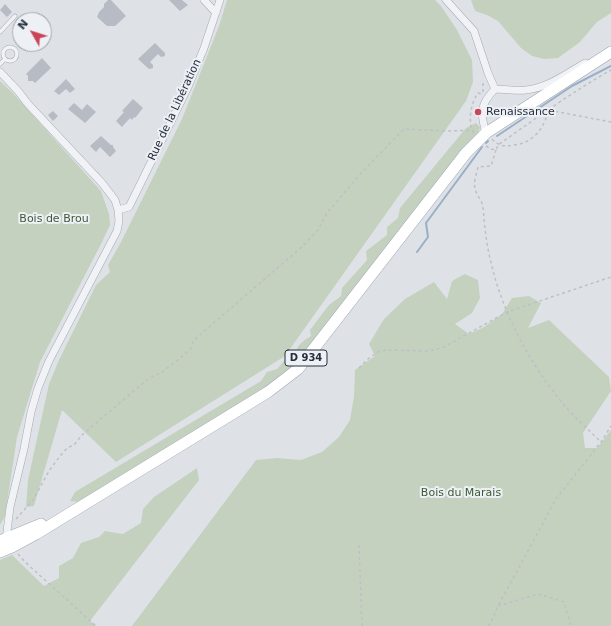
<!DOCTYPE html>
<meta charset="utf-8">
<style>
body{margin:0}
#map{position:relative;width:611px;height:626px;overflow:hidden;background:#dee2e7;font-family:"DejaVu Sans",sans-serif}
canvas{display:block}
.north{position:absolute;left:12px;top:12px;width:40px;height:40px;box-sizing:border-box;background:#edf1f5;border:1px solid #9ea4ac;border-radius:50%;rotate:309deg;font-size:11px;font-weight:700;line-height:16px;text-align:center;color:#28303e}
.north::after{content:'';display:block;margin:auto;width:14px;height:18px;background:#ca4558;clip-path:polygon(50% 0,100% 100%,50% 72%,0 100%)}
</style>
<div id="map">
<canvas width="611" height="626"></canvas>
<div class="north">N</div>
</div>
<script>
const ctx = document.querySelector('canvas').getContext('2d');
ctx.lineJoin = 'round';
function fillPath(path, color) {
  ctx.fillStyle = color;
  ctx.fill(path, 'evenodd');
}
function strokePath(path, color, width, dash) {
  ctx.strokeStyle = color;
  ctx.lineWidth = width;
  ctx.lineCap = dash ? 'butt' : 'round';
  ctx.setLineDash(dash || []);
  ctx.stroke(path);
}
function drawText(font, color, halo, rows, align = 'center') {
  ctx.font = font + ' "DejaVu Sans",sans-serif';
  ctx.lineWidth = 4;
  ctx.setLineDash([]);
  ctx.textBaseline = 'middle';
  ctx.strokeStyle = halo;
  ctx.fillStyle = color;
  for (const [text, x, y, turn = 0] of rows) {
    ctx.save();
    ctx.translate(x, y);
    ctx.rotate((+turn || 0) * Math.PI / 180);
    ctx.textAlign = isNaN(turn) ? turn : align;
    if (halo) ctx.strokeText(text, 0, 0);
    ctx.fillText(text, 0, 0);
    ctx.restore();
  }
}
const green = new Path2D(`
 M 227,0 L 435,0 L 441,6 L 457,30 L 472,60 L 473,82 L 466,101 L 285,356 L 116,462 L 62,410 L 34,506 L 26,507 L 28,480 L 49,384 L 59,360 L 96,285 L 110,272 L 108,265 L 121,242 L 182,119 L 219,26 Z
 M 471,0 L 611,0 L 611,13 L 597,22 L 580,42 L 558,58 L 544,59 L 532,56 L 521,48 L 498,21 L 487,15 L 475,11 Z
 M 0,81 L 12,92 L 101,191 L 109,214 L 110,225 L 102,242 L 40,362 L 17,437 L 5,516 L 0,525 Z
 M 476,123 L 480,127 L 478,134 L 305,354 L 268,388 L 79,502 L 70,501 L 75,492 L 261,381 L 267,372 L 277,369 L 284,361 L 295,357 C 295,346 303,341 311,336 L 310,330 L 329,305 L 341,296 L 342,288 L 367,260 L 366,251 L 387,235 L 387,227 L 398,218 L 400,208 L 466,128 Z
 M 465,274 L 478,280 L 480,298 L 472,313 L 455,324 L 469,334 L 484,327 L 502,314 L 512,298 L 529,296 L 541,303 L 528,328 L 549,320 L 609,377 L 611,391 L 583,433 L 585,448 L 597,448 L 611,430 L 611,626 L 132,626 L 256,460 L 277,458 L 301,460 L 322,452 L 339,437 L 350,420 L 354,396 L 355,370 L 375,356 L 369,344 L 384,319 L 405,299 L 434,282 L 447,299 L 452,281 Z
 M 197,468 L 199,480 L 90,621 L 96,626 L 0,626 L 0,560 L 12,555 L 44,586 L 59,578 L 59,566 L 73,558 L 81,543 L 99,537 L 105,531 L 123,534 L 141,523 L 143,509 L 154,497 Z`);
const stream = new Path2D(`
 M 497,136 L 572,86 L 611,66
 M 486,143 L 488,141
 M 417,252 L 428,237 L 426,223 L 482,147`);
const building = new Path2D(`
 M 108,0 L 111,0 L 126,16 L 115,26 L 107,26 L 97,17 L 99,12 L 104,7 L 104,4 Z
 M 169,0 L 182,0 L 188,5 L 180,11 Z
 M 5,4 L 12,12 L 7,17 L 0,10 Z
 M 155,43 L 165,53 L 165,56 L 161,57 L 158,54 L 150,62 L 153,65 L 153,68 L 149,69 L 138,59 Z
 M 42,58 L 51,68 L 35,83 L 33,81 L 28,81 L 28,76 L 26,74 Z
 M 66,79 L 75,89 L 70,93 L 66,89 L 59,95 L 54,91 Z
 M 133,99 L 143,108 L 135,118 L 134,117 L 132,120 L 130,118 L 122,127 L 116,121 L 124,112 L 122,111 Z
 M 74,103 L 82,110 L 87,104 L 96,112 L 85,123 L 68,109 Z
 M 53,111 L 58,116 L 53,121 L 48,115 Z
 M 101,136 L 111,145 L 113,145 L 113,147 L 116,151 L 110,157 L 100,147 L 96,152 L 90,146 Z`);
const path = new Path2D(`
 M 483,92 L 483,82
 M 474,133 C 467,123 471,102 478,93 L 482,94
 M 492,139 C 499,146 504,147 514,145 C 533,143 545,128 548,110 L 611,122
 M 486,146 L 491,149 L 496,150 L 498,145 C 535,119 572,92 611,70
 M 496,150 L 491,166 L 478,167 C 477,173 473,182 475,188 C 476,195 482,200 483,207 C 484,219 485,231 487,243 C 497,303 526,360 565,406 C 576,419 589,430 601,442
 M 359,368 L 368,359 L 378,352 L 386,350 L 429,351 L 444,347 L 507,312 L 611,277
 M 16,519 L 33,500 L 49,471 L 57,460 L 67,448 L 74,445 L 82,435 L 148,379 L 162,372 L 184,355 L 191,348 L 194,340 L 282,264 L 302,247 L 318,230 L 327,213 L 362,172 L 404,129 L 449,131 L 472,130
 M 359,545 L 362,626
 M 18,554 L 25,562 L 96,626
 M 498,606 L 538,594 L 564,602 L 571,626
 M 488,626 L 491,622 L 498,606 L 556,499 L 601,442 L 611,426`);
const lane = new Path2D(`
 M 0,32 L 15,16
 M3 54a7 7 0 1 1 14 0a7 7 0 1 1-14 0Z
 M 0,64 L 5,59`);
const street = new Path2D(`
 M 204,0 L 216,13
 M 446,0 L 474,31 L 488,73 L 495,89
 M 0,72 L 18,91 L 28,104 L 102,183 L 115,200 L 118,210 L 119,221 L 117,231 L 49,361 L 38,388 L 31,412 L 24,449 L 10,507 L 6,540
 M 486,133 C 480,113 480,104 495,89 C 505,89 517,91 526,90 C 548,88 567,73 585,63
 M 118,210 L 129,207 L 188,87 L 204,48 L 220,0`);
const primary = new Path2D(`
 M 0,541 L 41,524
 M 0,552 L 12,547 L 36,534 L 268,392 L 298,369 L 466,153 L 486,133 L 611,52`);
const markers = [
 [478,112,4,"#ca4558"]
];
const shields = [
 [306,358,42]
];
const shieldNames = [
 ["D 934",306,358]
];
const streetNames = [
 ["Rue de la Libération",175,110,-65]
];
const poiNames = [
 ["Renaissance",486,112]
];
const parkNames = [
 ["Bois de Brou",54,219],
 ["Bois du Marais",461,493]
];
fillPath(green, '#c4d1bf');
strokePath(stream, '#9aafc7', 2);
fillPath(building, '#b6bbc4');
strokePath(lane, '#a4a9b1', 4.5);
strokePath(street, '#a4a9b1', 8);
strokePath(primary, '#9ea6b3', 12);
strokePath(path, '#bdc0c6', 1.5, [3, 3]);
strokePath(lane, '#f1f2f6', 3.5);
strokePath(street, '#f1f2f6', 7);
strokePath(primary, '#fff', 11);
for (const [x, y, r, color] of markers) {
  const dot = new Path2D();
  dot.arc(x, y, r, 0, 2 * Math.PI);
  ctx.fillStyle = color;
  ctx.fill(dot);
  strokePath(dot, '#edf1f5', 1.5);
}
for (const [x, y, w] of shields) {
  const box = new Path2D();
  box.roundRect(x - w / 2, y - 8, w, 16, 3);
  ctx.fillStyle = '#edf1f5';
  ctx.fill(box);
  strokePath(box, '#28303e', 1);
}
drawText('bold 10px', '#28303e', null, shieldNames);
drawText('11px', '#28303e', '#edf1f5', streetNames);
drawText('11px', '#28303e', '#edf1f5', poiNames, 'left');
drawText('11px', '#3c5935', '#edf1f5', parkNames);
</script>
